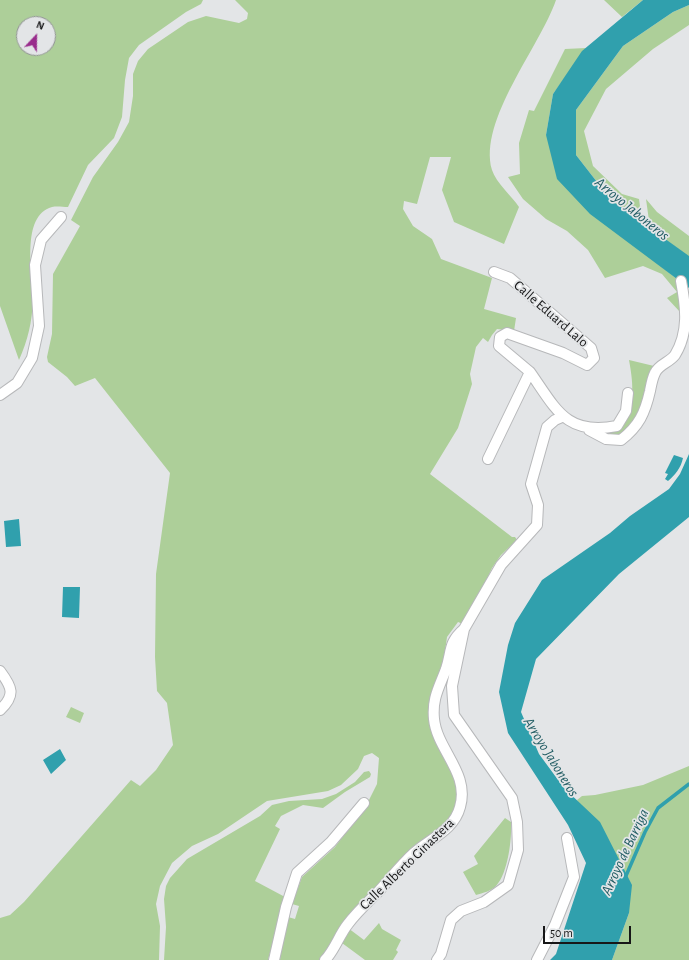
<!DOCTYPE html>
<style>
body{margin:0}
#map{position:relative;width:689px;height:960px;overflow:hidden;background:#e3e5e7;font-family:"Alegreya Sans",sans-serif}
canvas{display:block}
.north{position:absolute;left:16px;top:16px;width:40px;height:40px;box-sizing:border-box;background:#e3e5e7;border:1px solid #919394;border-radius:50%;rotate:22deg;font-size:11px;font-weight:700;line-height:16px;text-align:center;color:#171718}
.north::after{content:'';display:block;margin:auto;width:14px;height:18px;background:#992c8c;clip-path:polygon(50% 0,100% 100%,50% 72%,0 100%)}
.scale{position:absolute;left:543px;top:926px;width:88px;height:18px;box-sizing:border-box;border:2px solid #171718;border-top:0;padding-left:5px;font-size:12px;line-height:14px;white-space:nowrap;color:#171718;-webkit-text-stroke:3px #e3e5e7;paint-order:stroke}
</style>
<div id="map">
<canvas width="689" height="960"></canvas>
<div class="north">N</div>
<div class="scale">50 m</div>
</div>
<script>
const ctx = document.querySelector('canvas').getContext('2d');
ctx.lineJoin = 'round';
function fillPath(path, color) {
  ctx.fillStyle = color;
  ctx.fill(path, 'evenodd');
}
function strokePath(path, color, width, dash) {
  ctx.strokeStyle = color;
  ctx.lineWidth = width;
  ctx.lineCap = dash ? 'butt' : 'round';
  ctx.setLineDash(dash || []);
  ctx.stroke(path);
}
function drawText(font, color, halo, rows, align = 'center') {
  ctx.font = font + ' "Alegreya Sans",sans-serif';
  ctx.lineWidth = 3.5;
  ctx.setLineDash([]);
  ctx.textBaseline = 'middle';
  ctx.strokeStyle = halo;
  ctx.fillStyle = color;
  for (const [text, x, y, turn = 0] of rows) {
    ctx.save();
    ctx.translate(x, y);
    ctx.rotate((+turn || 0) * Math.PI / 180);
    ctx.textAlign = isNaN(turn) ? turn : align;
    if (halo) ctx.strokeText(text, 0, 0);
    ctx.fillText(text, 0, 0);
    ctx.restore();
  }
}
const green = new Path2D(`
 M 0,0 L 203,0 L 201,4 L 186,12 L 139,45 L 129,58 L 125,80 L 122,117 L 114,138 L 88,165 L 68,207 C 63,207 57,206 52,207 C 20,216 33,275 33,300 C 32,322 28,340 19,360 L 0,306 ZM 24,24 L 48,24 L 48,48 L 24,48 Z
 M 235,0 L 556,0 C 540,47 478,120 492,170 C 496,183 512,196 519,207 L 504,244 L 454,222 L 442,190 L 451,157 L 430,157 L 417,204 L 404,201 L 403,209 L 413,226 L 432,239 L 441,259 L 492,278 L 484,309 L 516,318 L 514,331 L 497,329 L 492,335 L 488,342 L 483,338 L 476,347 L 470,374 L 472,384 L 458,428 L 430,474 L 512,537 L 515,537 L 517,540 L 501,555 L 492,568 L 479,596 L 463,624 L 458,622 L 447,637 L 443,666 L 430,703 L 459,796 L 454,813 L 441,830 L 411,851 L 321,960 L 280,960 L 281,947 L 288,917 L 295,919 L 299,906 L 292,904 L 302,877 L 335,847 L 367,804 L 377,784 L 379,758 L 372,753 L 364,756 L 358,769 L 341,785 L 328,791 L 267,801 L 218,834 L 192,846 L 172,863 L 160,886 L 156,904 L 160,926 L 159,960 L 0,960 L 0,918 L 10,915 L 24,902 L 131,780 L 140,786 L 156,770 L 173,745 L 167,703 L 157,691 L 155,657 L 156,574 L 170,473 L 95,378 L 75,386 L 67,377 L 48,362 L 47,357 L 52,334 L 53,274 L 80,226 L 71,220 L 93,177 L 118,142 L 129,122 L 133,96 L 133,74 L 138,61 L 148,49 L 188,22 L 206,16 L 239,23 L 247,19 L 248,13 Z
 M 604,0 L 643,0 L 622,17 Z
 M 689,5 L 689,25 L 653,49 L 606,89 L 584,131 L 593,166 L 622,194 L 639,199 L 642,222 L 611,200 L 576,155 L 576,110 L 623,46 L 673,12 Z
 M 586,48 L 553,94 L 546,135 L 657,263 L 677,279 L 680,312 L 667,298 L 677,292 L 662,274 L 643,266 L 605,278 L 588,250 L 567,231 L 546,219 L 523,199 L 508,177 L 520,174 L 519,143 L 529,110 L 534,111 L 565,49 Z
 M 646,199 L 657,212 L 689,236 L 689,257 L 650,228 Z
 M 629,360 L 654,366 L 641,413 L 621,436 L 599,433 L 620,429 C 635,406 634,387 629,360 Z
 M 71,707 L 84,713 L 80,723 L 66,717 Z
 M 689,766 L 689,960 L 612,960 L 629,913 L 577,800 L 582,796 L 595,795 L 643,785 Z
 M 369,771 L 371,774 L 370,777 L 345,792 L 323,808 L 303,805 L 281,816 L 275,826 L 280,829 L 255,881 L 285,897 L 268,960 L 164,960 L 166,927 L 164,899 L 166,886 L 170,878 L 187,859 L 260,816 L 272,805 L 289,801 L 322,799 L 336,794 L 355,782 L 364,772 Z
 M 505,818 L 511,822 C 512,839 508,873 496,886 C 491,891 483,893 476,895 L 463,872 L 478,864 L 474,856 Z
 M 379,923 L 382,929 L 401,940 L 396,950 L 398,952 L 393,960 L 365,960 L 342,943 L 348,928 L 364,940 Z`);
const water = new Path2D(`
 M 643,0 L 689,0 L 689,5 L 673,12 L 623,46 L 576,110 L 576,155 L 611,200 L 689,256 L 689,288 L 590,214 L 557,179 L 546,135 L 553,94 L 582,51 Z
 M 689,454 L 689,517 L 619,574 L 536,659 L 521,712 L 539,754 L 564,788 L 600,822 L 632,885 L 629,913 L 612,960 L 550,960 L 556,954 L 586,863 L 568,825 L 508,733 L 499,692 L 508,645 L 515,623 L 542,580 L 610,533 L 630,516 L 669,489 L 680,474 Z
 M 674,455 L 683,458 C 681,468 675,475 668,481 L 665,479 L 668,474 L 665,473 Z
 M 19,519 L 21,546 L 6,547 L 4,521 Z
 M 63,587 L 80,587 L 79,618 L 62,617 Z
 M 60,749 L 66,760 L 51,774 L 43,760 Z`);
const stream = new Path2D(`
 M 625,878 L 645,832 L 658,808 L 689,784`);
const minor = new Path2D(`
 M 494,272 L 510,278 L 591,348 L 594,358 L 587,365 L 563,353 L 507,333 L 500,337 L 499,346 L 530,372
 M 0,395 L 17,383 L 32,358 L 39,326 L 35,265 L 41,240 L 61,217
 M 589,430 L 606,439 L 621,440 C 639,426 645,413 650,391 C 651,386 652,379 655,373 C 659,364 669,363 675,355 C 689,332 686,307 681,281
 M 488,459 L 530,372 C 556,409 566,436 617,426 L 626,411 L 628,393
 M 0,671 C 12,687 16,695 0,710
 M 274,960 L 286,907 L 297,873 L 331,842 L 364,803
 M 325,960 C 335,950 339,935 348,924 C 357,912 368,902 379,891 C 390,879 401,865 414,853 C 431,838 454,830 460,807 C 470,773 437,750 434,719 C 432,698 439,688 446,669 C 452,651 448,643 464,629
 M 437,960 L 441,954 L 451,920 L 461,911 L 484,902 L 508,885 L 518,850 L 517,822 L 512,798 L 454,715 L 452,686 L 464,629 L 501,565 L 537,525 L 538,505 L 531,484 L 547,427 L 555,420 L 562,417
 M 537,960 L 555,925 L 574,877 L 567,838`);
const streetNames = [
 ["Calle Eduard Lalo",551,314,41],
 ["Calle Alberto Ginastera",407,864,-44]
];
const waterNames = [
 ["Arroyo Jaboneros",632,209,39],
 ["Arroyo Jaboneros",551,757,58],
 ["Arroyo de Barriga",625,852,-65]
];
fillPath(green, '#adcf99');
fillPath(water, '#30a0ad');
strokePath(stream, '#30a0ad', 3.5);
strokePath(minor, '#b7b8ba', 12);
strokePath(minor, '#fff', 10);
drawText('14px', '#171718', '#e3e5e7', streetNames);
drawText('italic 15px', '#225d64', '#e3e5e7', waterNames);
</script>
